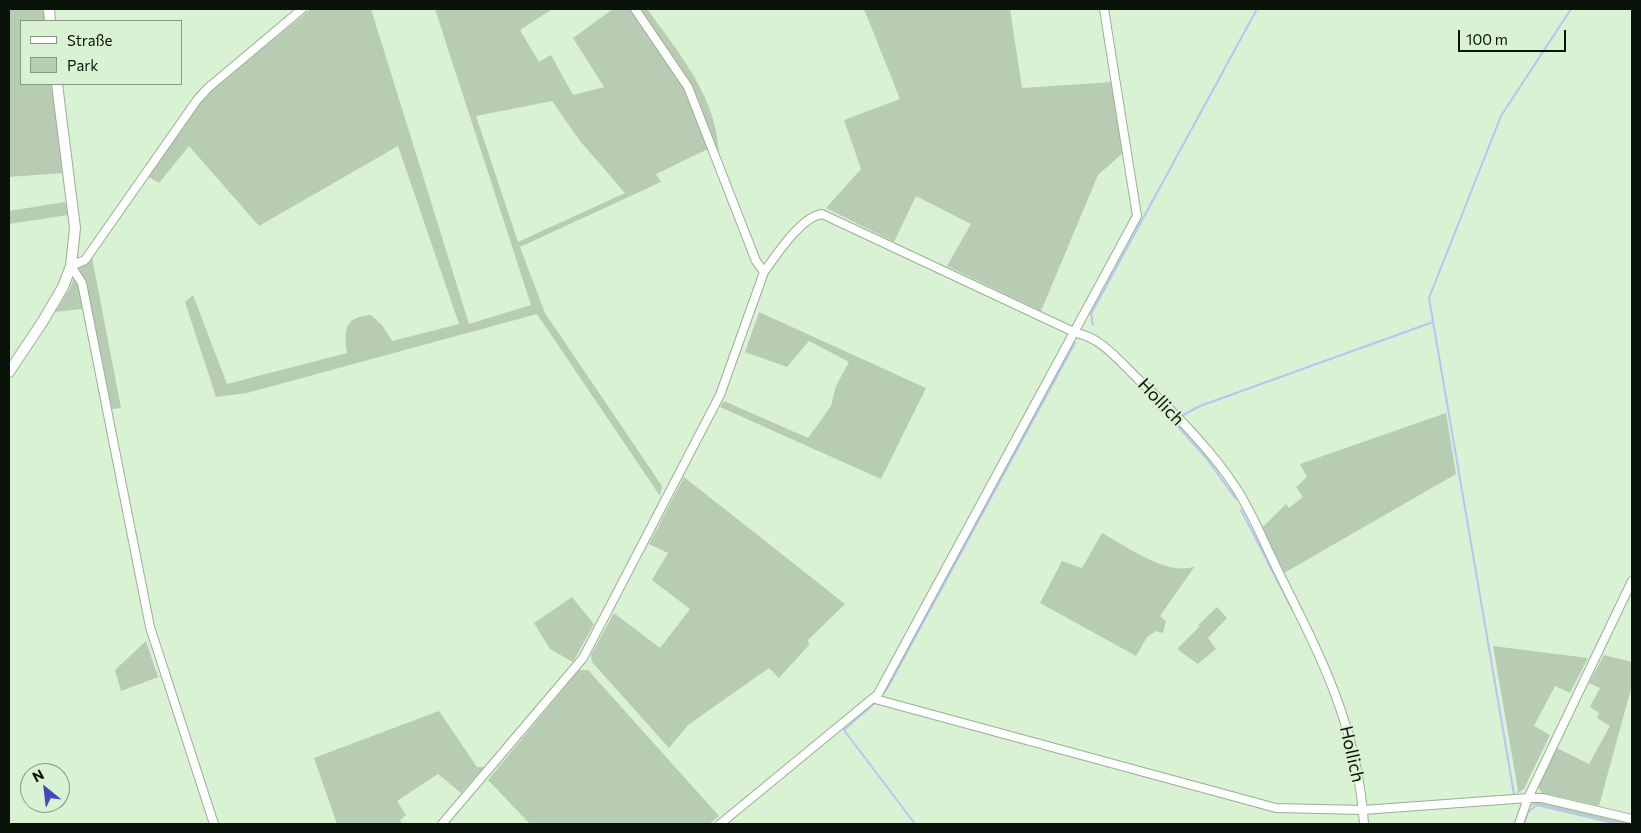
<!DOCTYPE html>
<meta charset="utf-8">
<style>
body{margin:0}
#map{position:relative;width:1641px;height:833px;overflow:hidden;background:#d9f2d3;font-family:Commissioner,sans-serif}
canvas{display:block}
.frame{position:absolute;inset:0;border:10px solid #0a1309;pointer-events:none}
.legend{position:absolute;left:20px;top:20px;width:162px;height:65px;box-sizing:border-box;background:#d9f2d3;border:1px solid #869982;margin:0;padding:6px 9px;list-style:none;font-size:15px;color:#0a1309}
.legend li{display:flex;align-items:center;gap:10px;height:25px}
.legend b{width:25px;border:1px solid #869982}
.north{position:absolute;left:20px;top:763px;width:50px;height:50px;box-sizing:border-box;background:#d9f2d3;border:1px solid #869982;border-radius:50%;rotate:331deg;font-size:14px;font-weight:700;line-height:20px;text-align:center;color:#0a1309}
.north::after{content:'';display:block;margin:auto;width:18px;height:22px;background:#404abe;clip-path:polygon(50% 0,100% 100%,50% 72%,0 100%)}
.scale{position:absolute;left:1458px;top:30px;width:108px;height:22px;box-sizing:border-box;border:2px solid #0a1309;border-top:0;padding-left:6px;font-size:15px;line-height:18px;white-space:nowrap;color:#0a1309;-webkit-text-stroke:4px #d9f2d3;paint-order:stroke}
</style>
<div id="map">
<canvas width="1641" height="833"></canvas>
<div class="frame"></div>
<ul class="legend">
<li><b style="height:6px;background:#fff"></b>Straße</li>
<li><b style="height:14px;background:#b8ccb3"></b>Park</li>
</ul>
<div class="north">N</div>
<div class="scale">100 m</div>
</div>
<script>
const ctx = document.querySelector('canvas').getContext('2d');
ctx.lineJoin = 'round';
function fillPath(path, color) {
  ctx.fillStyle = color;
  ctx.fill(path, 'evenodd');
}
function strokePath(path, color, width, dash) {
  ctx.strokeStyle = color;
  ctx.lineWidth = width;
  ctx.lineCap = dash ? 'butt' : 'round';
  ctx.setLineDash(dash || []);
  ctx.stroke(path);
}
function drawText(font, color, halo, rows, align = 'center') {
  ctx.font = font + ' Commissioner,sans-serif';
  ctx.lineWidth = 4;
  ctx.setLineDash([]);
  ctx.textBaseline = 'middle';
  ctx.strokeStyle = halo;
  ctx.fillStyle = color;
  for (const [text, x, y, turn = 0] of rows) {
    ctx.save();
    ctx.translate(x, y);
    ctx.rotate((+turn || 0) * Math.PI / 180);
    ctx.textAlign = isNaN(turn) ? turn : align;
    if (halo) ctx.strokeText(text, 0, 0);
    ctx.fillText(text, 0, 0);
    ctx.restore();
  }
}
const green = new Path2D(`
 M 9,9 L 43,9 L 45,21 L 21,21 L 21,84 L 52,84 L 62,173 L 9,177 Z
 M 311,9 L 371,9 L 469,324 L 531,305 L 435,9 L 552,9 L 520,30 L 539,62 L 551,55 L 573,95 L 604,87 L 573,38 L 613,9 L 630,9 L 684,88 L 708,149 L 656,174 L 661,182 L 520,247 L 545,313 L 662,486 L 660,496 L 537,314 L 247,393 L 216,397 L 185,302 L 193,295 L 227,384 L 347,353 C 344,330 344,317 371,315 L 382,325 L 392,341 L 459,324 L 398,146 L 259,226 L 189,146 L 159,183 L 147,176 L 196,105 L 213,89 ZM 552,101 L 580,141 L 625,193 L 518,242 L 476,116 Z
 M 639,9 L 647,9 C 679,53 719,100 719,158 L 691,84 Z
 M 864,9 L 1010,9 L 1022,88 L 1112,82 L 1124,152 L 1098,175 L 1041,311 L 947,266 L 971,224 L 916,196 L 894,242 L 826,208 L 861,169 L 844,120 L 900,99 Z
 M 65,202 L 68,215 L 9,224 L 9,211 Z
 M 85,252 L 92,256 L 93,263 L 121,408 L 112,409 L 91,308 L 55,312 L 69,290 Z
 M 759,312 L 926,388 L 881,479 L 720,407 L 724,401 L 808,438 L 831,406 L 836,386 L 849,362 L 809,341 L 787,367 L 745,352 Z
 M 1446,413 L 1456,474 L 1284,573 L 1261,529 L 1286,504 L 1289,508 L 1303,497 L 1296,487 L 1307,477 L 1300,464 Z
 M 684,477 L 845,604 L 808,640 L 809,645 L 779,678 L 769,668 L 688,725 L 669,748 L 592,662 L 591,655 L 614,613 L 660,648 L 690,609 L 652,580 L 668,553 L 649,544 Z
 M 1102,533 C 1124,545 1170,578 1195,566 L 1160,616 L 1166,621 L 1163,633 L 1156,631 L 1147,637 L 1136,656 L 1040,603 L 1062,561 L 1082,568 Z
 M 572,597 L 594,624 L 573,662 L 550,649 L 534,623 Z
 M 1217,607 L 1227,618 L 1208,638 L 1216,649 L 1198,664 L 1177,649 L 1200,626 L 1198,625 Z
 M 146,641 L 158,677 L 121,691 L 115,670 Z
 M 1493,646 L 1588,658 L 1570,693 L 1555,686 L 1534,726 L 1550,735 L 1524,789 L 1516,794 L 1518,790 Z
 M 1604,655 L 1632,662 L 1632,685 L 1599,806 L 1542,793 L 1538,787 L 1557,748 L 1589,764 L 1610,726 L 1597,718 L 1599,713 L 1590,707 L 1600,688 L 1589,683 Z
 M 579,670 L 588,670 L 719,816 L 709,824 L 530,824 L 488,780 Z
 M 439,711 L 477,767 L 484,767 L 461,793 L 438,774 L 397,801 L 406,815 L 400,820 L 402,824 L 337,824 L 314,758 Z
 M 1538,800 L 1632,822 L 1632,824 L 1622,824 L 1537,804 L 1528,807 Z`);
const stream = new Path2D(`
 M 1093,325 L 1091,314 L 1257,9
 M 1183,415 L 1200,406 L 1433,322
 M 1174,422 L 1207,459 L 1236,499
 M 1241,510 L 1293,611
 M 880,697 L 887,689 L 1075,343
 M 877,701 L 844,730 L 915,824
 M 1514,794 L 1429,298 L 1501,116 L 1571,9
 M 1524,824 L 1528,812 L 1537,805 L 1618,824`);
const minor = new Path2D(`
 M 764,272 C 776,255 801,217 822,214 L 1076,333 C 1101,337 1120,362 1138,379 C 1173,411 1210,448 1236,488 C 1253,514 1265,545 1279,573 C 1322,659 1357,726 1364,824
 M 875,699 L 1276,808 L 1363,810 L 1528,798 L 1542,798 L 1632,819
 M 214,824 L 150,627 L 82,283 L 71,266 L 85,260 L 197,100 L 208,88 L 302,9
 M 442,824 L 583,658 L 720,395 L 764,272 L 756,261 L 688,87 L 635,9
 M 720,824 L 878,694 L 1137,216 L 1104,9
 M 1519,824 L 1528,798 L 1632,581`);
const major = new Path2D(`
 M 49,9 L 50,21
 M 9,372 L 43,321 L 63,287 L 71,266 L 75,228 L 57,84`);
const streetNames = [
 ["Hollich",1161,402,46],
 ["Hollich",1352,754,77]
];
fillPath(green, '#b8ccb3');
strokePath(stream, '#b8c4f4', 2);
strokePath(minor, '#99b093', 10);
strokePath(major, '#99b093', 12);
strokePath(minor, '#fff', 8);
strokePath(major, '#fff', 10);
drawText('18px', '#0a1309', '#d9f2d3', streetNames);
</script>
